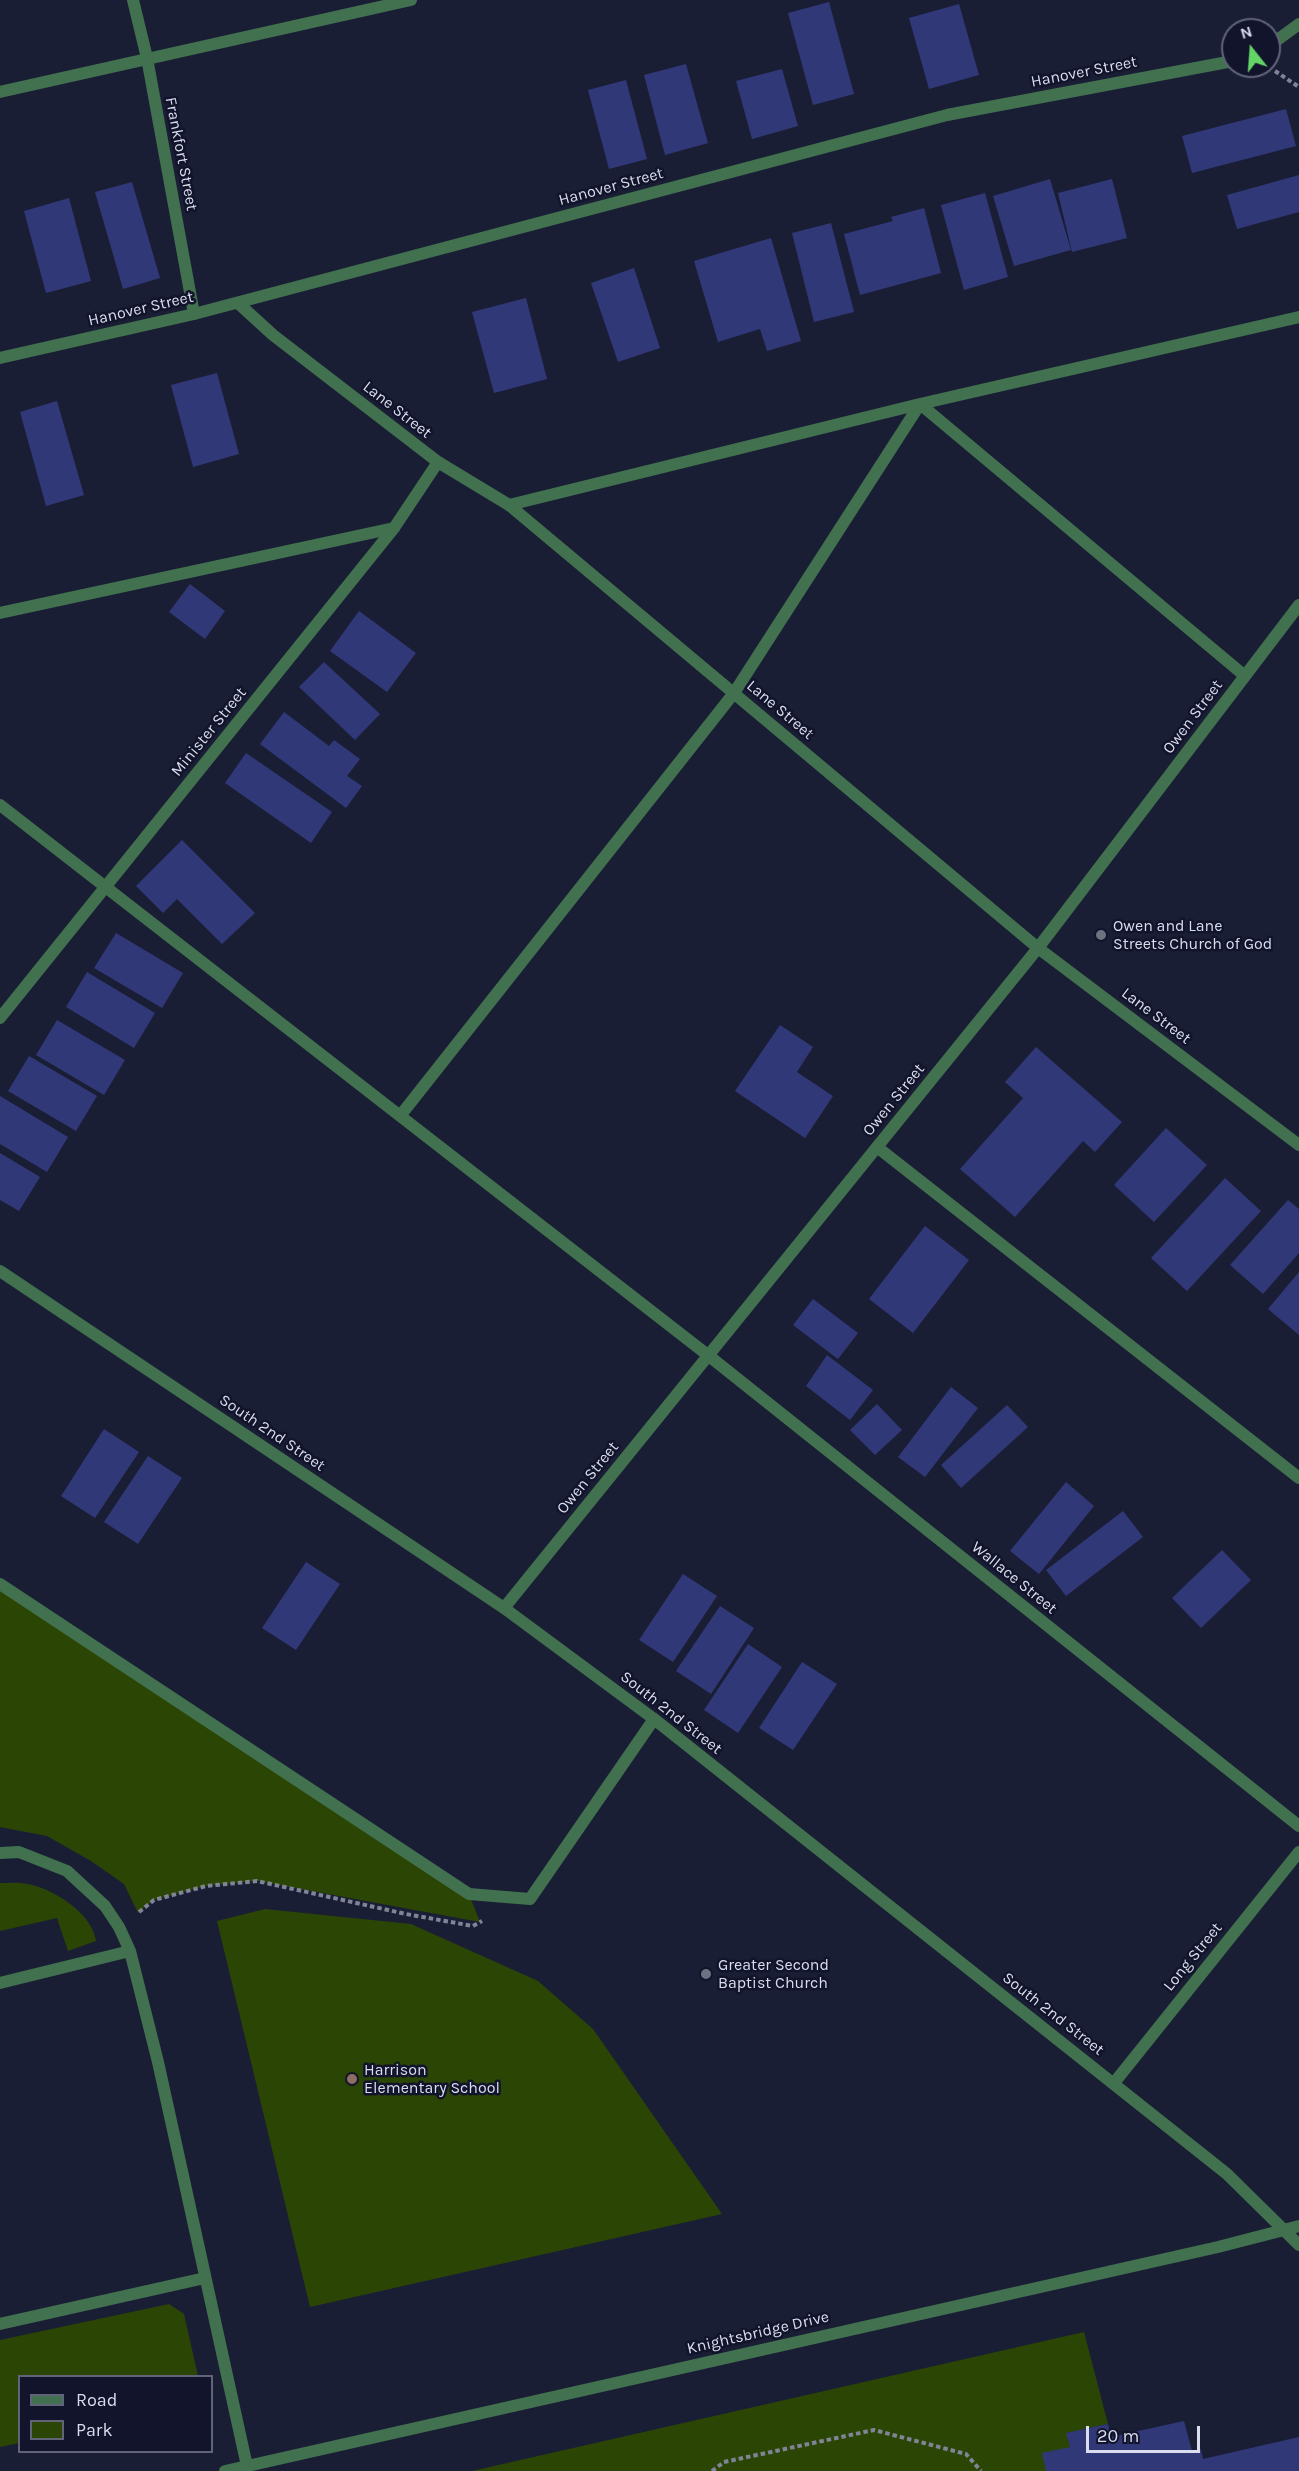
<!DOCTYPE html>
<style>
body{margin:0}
#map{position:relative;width:1299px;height:2471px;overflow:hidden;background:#1a1e35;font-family:Karla,sans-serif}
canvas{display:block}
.legend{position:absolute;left:18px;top:2375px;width:195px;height:78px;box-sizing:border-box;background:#11142b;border:2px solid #616479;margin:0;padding:8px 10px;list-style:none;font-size:18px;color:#d9dded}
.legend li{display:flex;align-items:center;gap:12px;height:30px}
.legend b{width:30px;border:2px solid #616479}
.north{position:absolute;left:1221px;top:18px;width:60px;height:60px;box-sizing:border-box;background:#11142b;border:2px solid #616479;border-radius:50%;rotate:343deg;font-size:16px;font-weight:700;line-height:24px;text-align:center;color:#d9dded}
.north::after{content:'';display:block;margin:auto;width:21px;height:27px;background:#64d467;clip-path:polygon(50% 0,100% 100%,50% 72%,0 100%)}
.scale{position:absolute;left:1086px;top:2426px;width:114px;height:27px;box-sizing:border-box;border:3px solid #d9dded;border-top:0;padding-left:8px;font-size:18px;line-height:21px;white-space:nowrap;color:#d9dded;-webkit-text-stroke:4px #11142b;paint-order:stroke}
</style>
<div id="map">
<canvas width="1299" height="2471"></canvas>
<ul class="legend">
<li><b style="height:8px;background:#41714e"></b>Road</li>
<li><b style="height:16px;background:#2b4505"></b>Park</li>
</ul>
<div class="north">N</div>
<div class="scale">20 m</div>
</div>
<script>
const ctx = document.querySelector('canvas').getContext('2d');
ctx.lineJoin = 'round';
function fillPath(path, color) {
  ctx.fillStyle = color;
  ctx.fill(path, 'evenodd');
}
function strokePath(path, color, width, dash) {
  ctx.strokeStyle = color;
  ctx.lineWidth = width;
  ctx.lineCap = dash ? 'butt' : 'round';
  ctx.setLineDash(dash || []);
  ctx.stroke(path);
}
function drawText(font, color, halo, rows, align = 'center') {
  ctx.font = font + ' Karla,sans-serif';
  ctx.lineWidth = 5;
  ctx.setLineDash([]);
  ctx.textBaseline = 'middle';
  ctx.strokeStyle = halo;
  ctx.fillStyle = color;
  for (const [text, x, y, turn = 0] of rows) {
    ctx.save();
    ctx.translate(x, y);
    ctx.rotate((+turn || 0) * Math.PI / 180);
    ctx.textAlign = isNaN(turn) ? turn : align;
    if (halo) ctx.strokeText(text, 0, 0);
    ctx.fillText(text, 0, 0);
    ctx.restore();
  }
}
const green = new Path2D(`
 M 0,1584 L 469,1894 L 480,1922 L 257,1881 L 206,1886 L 154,1900 L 138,1913 L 124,1884 L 91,1861 L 47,1836 L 0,1827 Z
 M 0,1883 C 9,1883 19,1882 28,1884 C 54,1889 93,1914 96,1941 L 68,1951 L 57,1918 L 0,1931 Z
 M 265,1909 L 411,1924 L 538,1981 L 593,2029 L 722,2214 L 310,2307 L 217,1921 Z
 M 169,2304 L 184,2314 L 198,2376 L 20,2376 L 19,2443 L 0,2447 L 0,2340 Z
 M 1084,2332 L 1108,2424 L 1067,2433 L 1070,2447 L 1046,2471 L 472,2471 Z`);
const building = new Path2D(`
 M 829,2 L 854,94 L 813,105 L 788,13 Z
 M 959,4 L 979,75 L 929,89 L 909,18 Z
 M 686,64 L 708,143 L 665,155 L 644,75 Z
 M 782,69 L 798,126 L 752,139 L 736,81 Z
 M 626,80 L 647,159 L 609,169 L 588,90 Z
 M 1286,109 L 1296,146 L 1192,173 L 1182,136 Z
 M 1299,175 L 1299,212 L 1237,229 L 1227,195 Z
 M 1050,179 L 1071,250 L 1014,266 L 993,196 Z
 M 1112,179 L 1127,238 L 1072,252 L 1058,193 Z
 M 132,182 L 160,278 L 123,289 L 95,192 Z
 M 985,193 L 1008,277 L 964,290 L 941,205 Z
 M 69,198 L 91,281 L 46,293 L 24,211 Z
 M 924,208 L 941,273 L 860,295 L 844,234 L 893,221 L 891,217 Z
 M 831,223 L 854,312 L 814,322 L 792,233 Z
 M 771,238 L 801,341 L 767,351 L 760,329 L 718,342 L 694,261 Z
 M 634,268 L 660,348 L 618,362 L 591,283 Z
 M 526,298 L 547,379 L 494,393 L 472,312 Z
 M 217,373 L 239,454 L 193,467 L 171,385 Z
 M 57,401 L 84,495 L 46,506 L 20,412 Z
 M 190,584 L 225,611 L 205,639 L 169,612 Z
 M 359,611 L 416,653 L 387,692 L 330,651 Z
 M 324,662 L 380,714 L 355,740 L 299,687 Z
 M 284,712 L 329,746 L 334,740 L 360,759 L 347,776 L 362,786 L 346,808 L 260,744 Z
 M 246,753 L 332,812 L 311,843 L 225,783 Z
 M 182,840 L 255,913 L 222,944 L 177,899 L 163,913 L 136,886 Z
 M 116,933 L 183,973 L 162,1008 L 94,968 Z
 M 87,972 L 155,1013 L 134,1048 L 66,1007 Z
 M 57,1020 L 125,1060 L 104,1095 L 36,1055 Z
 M 780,1025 L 813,1047 L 797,1072 L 833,1096 L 805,1138 L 735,1091 Z
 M 1036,1047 L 1122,1122 L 1095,1152 L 1083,1141 L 1015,1217 L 960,1169 L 1023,1098 L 1005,1082 Z
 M 29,1056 L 97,1096 L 76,1131 L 8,1091 Z
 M 0,1096 L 68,1137 L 47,1172 L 0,1144 Z
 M 1166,1128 L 1207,1165 L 1154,1222 L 1114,1185 Z
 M 0,1153 L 40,1177 L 19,1211 L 0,1200 Z
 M 1225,1178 L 1261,1211 L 1187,1291 L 1151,1258 Z
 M 1288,1200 L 1299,1209 L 1299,1253 L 1263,1294 L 1230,1265 Z
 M 925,1226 L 969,1260 L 913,1333 L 869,1299 Z
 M 1299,1272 L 1299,1335 L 1268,1309 Z
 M 813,1299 L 858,1333 L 838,1359 L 793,1325 Z
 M 827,1355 L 873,1390 L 850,1420 L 806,1386 Z
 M 951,1387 L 978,1408 L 925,1477 L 898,1457 Z
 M 877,1404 L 902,1430 L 875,1455 L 850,1430 Z
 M 1007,1405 L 1028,1427 L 961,1488 L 941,1465 Z
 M 104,1429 L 139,1452 L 95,1518 L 61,1496 Z
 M 148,1456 L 182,1478 L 138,1544 L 104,1522 Z
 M 1066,1482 L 1094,1506 L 1039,1574 L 1010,1551 Z
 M 1123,1511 L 1143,1537 L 1066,1596 L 1046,1570 Z
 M 1222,1550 L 1251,1580 L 1201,1628 L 1172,1598 Z
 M 306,1562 L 340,1584 L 296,1650 L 262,1628 Z
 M 683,1574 L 717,1596 L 673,1662 L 639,1640 Z
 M 720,1606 L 754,1628 L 711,1694 L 676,1671 Z
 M 748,1644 L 782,1667 L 738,1733 L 704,1710 Z
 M 802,1662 L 837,1684 L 793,1750 L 759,1728 Z
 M 1184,2421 L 1192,2451 L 1201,2449 L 1203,2459 L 1299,2437 L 1299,2471 L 1046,2471 L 1042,2453 L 1070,2447 L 1066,2433 L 1108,2424 L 1111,2437 Z`);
const path = new Path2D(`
 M 1275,71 L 1299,87
 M 139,1912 L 154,1900 L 206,1886 L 257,1881 L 406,1914 L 473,1926 L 482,1921
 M 712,2471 L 724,2462 L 874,2430 L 966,2454 L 981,2471`);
const service = new Path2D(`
 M 0,92 L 411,0
 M 509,505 L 920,404 L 1299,317
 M 0,613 L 394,528
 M 0,805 L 709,1356
 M 400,1116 L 734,693 L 920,404 L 1245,676
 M 877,1147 L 1299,1478
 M 0,1584 L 469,1894 L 530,1899 L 654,1719
 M 0,1853 L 19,1852 L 67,1871 L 105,1906 L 119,1927 L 130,1951 L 158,2062 L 247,2466
 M 0,1983 L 130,1951
 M 0,2324 L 205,2278`);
const minor = new Path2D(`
 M 133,0 L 147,58 L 194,314
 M 1269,46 L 1299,24
 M 238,303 L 273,335 L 438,462 L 509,505 L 1038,948 L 1299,1145
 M 0,358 L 194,314 L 947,115 L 1233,61
 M 0,1018 L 394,528 L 438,462
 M 709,1356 L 1299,1826
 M 504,1608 L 1038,948 L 1299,605
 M 1114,2083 L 1299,1852`);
const tertiary = new Path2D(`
 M 0,1271 L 504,1608 L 654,1719 L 1227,2174 L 1299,2245
 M 225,2471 L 1218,2247 L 1299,2226`);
const markers = [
 [1101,935,6,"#6b7280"],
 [706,1974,6,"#6b7280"],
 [352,2079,6,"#8d6e63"]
];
const streetNames = [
 ["Hanover Street",1084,72,-11],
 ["Frankfort Street",181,154,79],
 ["Hanover Street",611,187,-15],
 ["Hanover Street",141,309,-13],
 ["Lane Street",397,410,38],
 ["Lane Street",780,710,40],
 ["Owen Street",1193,717,-53],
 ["Minister Street",209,732,-51],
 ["Lane Street",1156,1016,37],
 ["Owen Street",894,1100,-51],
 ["South 2nd Street",272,1433,34],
 ["Owen Street",588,1478,-51],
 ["Wallace Street",1014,1578,39],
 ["South 2nd Street",671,1713,38],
 ["Long Street",1193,1957,-51],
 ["South 2nd Street",1053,2014,38],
 ["Knightsbridge Drive",758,2333,-13]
];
const poiNames = [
 ["Owen and Lane",1113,926],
 ["Streets Church of God",1113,944],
 ["Greater Second",718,1965],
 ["Baptist Church",718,1983],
 ["Harrison",364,2070],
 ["Elementary School",364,2088]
];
fillPath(green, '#2b4505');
fillPath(building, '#313878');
strokePath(path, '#808497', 4, [4.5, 3]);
strokePath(service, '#41714e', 12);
strokePath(minor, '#41714e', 12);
strokePath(tertiary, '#41714e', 12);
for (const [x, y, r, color] of markers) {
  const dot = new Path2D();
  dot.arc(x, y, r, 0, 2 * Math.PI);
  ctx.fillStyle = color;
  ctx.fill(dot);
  strokePath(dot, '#11142b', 2);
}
drawText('16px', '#d9dded', '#11142b', streetNames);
drawText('16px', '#d9dded', '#11142b', poiNames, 'left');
</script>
